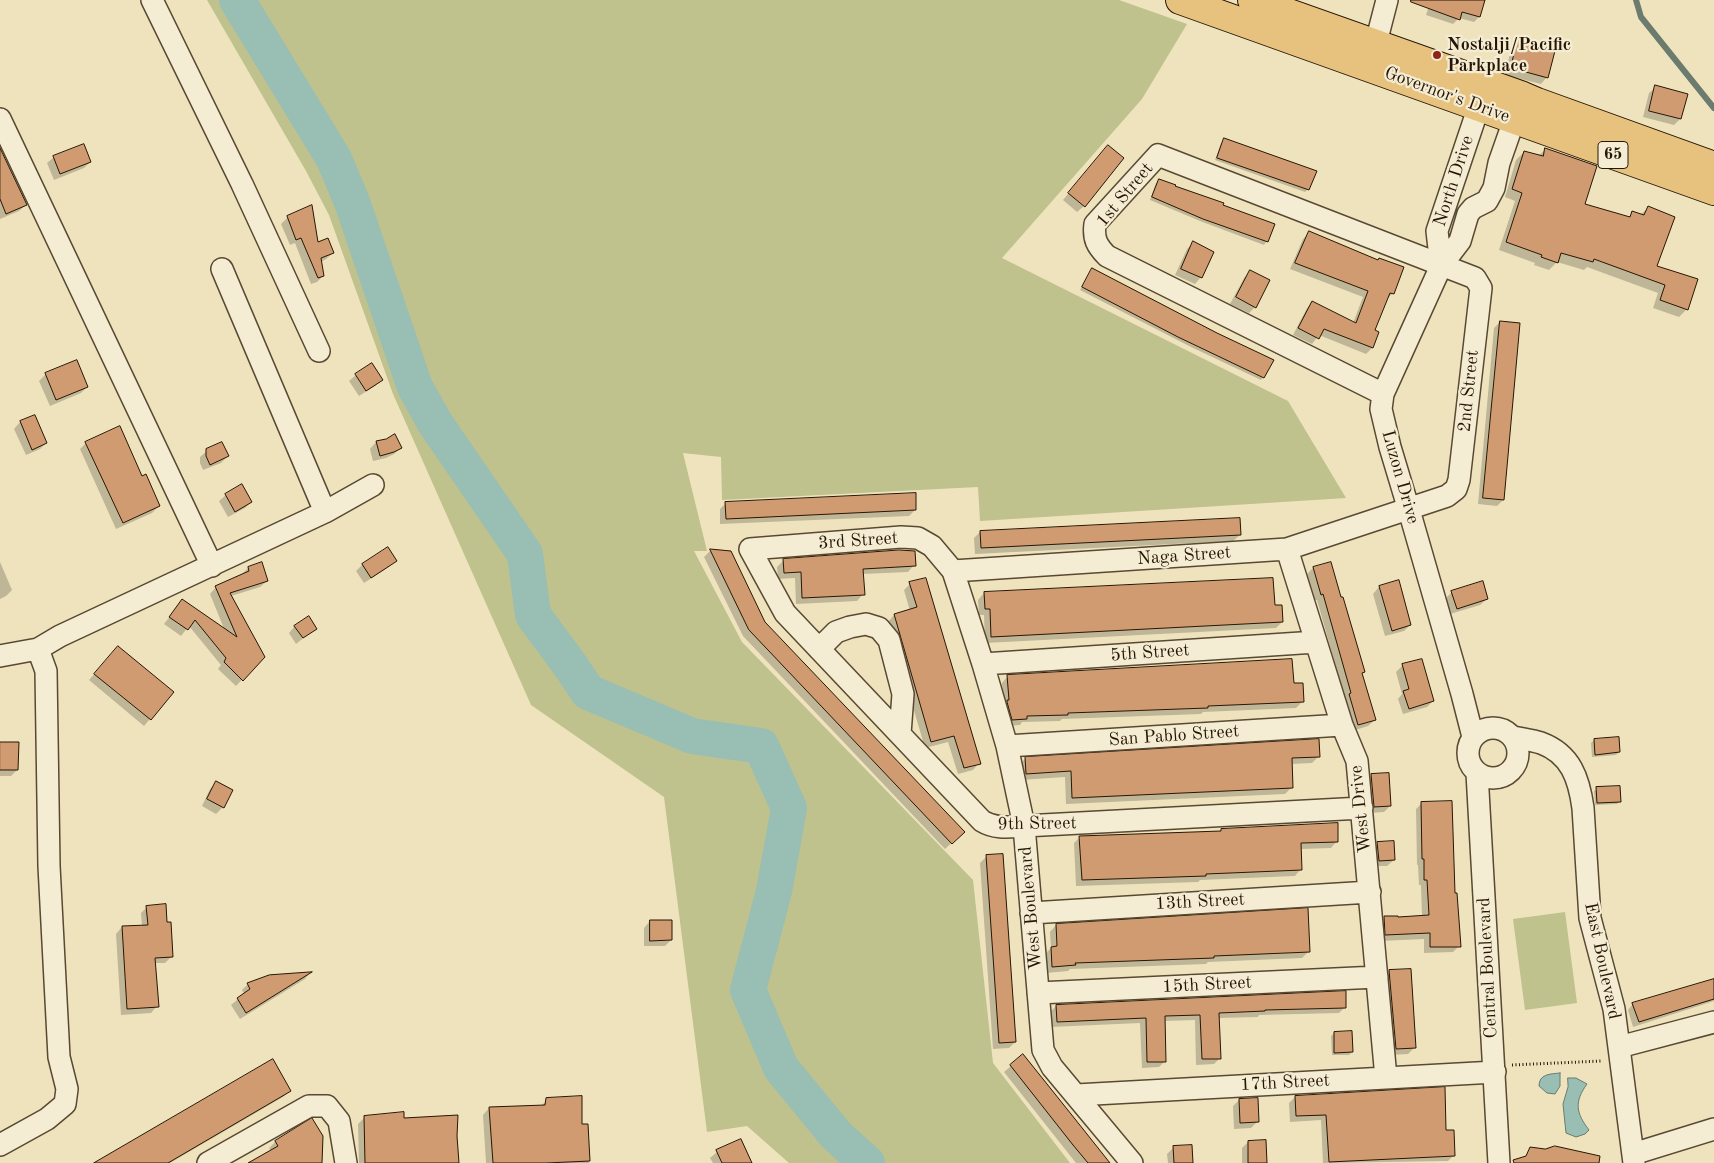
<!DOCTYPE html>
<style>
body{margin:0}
canvas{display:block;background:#eee3bd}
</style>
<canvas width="1714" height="1163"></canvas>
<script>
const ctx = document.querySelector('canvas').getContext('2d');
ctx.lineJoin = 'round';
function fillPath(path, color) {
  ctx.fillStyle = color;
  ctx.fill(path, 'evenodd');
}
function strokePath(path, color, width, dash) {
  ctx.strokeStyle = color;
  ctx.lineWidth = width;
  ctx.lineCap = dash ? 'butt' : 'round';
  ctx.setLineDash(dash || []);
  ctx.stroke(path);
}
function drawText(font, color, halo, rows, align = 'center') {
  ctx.font = font + ' "Old Standard TT",serif';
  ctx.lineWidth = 4.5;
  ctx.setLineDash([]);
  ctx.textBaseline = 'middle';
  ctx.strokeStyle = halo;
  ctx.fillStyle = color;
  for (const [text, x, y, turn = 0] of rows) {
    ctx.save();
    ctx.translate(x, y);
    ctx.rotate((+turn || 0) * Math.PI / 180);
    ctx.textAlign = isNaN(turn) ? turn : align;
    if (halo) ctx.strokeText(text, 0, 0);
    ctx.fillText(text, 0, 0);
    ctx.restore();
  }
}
const green = new Path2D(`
 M 207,0 L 1119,0 L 1187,24 L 1142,99 L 1002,258 L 1288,401 L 1346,498 L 980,521 L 978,487 L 722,500 L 721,457 L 683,453 L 707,551 L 694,551 L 742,642 L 973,880 L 993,1063 L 1070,1163 L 789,1163 L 747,1126 L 707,1132 L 664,797 L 531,705 L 393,394 L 329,215 L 306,171 Z
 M 1565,912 L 1577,1003 L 1525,1010 L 1513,919 Z`);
const water = new Path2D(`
 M 1560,1073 L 1560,1086 L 1555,1094 L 1547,1093 L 1539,1086 C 1539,1074 1550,1074 1560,1073 Z
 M 1568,1078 L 1576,1078 L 1587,1084 C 1574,1102 1576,1113 1589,1130 L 1585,1134 L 1576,1137 L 1566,1133 L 1563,1104 L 1568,1087 Z`);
const shadow = new Path2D(`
 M 1431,0 L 1484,0 L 1479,17 L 1474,22 L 1459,18 L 1453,24 L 1426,15 Z
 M 1519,39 L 1547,77 L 1541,84 L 1505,75 L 1512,45 Z
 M 1656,87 L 1680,119 L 1674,125 L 1643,117 L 1649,93 Z
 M 1224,140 L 1308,189 L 1305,192 L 1215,160 L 1221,143 Z
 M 1546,149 L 1584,204 L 1628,218 L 1633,213 L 1640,215 L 1648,208 L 1655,266 L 1687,309 L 1679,317 L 1653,308 L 1658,293 L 1587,267 L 1584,270 L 1557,262 L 1549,270 L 1534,265 L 1535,263 L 1499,250 L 1515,201 L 1505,197 L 1516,160 L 1524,152 L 1538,156 Z
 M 0,151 L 26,205 L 19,211 L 0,219 Z
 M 1102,153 L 1084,206 L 1077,212 L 1063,200 Z
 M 54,157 L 90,162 L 84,168 L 54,180 L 47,163 Z
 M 1159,180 L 1273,225 L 1266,242 L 1264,245 L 1200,221 L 1150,200 L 1156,183 Z
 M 311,206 L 317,244 L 333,253 L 326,259 L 321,262 L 323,276 L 317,282 L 311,284 L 295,243 L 290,245 L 281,224 L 288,217 Z
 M 1309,233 L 1393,293 L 1387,299 L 1373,331 L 1378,333 L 1372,348 L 1366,354 L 1319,335 L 1312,344 L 1293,335 L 1307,308 L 1313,302 L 1353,323 L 1363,297 L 1290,269 L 1303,239 Z
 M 1193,243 L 1201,277 L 1195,284 L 1175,275 L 1187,249 Z
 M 1092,270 L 1263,377 L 1261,380 L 1191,347 L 1080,290 Z
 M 1250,271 L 1255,307 L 1249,313 L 1230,304 L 1244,278 Z
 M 1500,322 L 1503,500 L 1497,506 L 1478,504 L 1494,328 Z
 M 46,374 L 87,387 L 81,393 L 50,406 L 39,381 Z
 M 356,375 L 382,380 L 375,386 L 359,396 L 349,381 Z
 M 34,416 L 46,443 L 40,449 L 26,455 L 14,429 L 20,422 Z
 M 386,440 L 401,447 L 394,454 L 386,458 L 373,461 L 370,449 L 376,442 Z
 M 86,443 L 142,477 L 159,506 L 152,513 L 116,529 L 80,449 Z
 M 207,451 L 228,456 L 221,463 L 203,470 L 200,463 L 200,457 Z
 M 226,495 L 251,502 L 245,508 L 228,517 L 219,501 Z
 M 726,503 L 915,510 L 909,516 L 720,524 L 720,509 Z
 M 980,532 L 1240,535 L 1233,541 L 975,554 L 974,538 Z
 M 388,548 L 396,561 L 389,567 L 364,583 L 356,571 L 362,565 Z
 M 710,551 L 730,552 L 764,622 L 957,838 L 945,849 L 743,636 L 704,557 Z
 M 784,560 L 914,565 L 908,572 L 862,574 L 863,594 L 857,601 L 796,604 L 795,578 L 778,579 L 777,567 Z
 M 0,562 L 12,590 L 6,596 L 0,599 Z
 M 248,568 L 267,581 L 260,587 L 231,596 L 263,657 L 236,686 L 218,669 L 221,665 L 189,626 L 181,636 L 164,624 L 182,601 L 225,631 L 210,594 L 216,587 L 242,574 Z
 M 1313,568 L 1363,672 L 1361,674 L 1375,720 L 1368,726 L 1352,731 L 1345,699 L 1317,600 L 1315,600 L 1307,574 Z
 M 1398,582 L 1410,625 L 1404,631 L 1385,636 L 1373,594 L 1379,587 Z
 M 910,584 L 979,763 L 973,770 L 958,774 L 948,742 L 925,748 L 888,622 L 894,615 L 910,611 L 904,590 Z
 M 1452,592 L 1487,599 L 1480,605 L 1450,614 L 1446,598 Z
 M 984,593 L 1273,607 L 1282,622 L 1276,628 L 985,643 L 984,615 L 979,615 L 978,600 Z
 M 295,626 L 316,628 L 296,644 L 289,633 Z
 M 112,654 L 173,692 L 144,726 L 89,680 Z
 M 1403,665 L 1433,701 L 1427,707 L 1403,714 L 1398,699 L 1402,694 L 1396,672 Z
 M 1008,676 L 1292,684 L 1303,701 L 1296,708 L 1203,712 L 1201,714 L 1062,719 L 1060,721 L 1022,722 L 1020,725 L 1006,726 L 1003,706 L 1002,683 Z
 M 1594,740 L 1619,752 L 1616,755 L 1592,757 L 1591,743 Z
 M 0,743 L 17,770 L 11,776 L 0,776 Z
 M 1318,757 L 1312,763 L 1291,764 L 1291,788 L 1285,794 L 1066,804 L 1065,777 L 1020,780 L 1019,765 L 1025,759 Z
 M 1371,776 L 1390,806 L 1384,812 L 1368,813 L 1365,782 Z
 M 216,783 L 223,807 L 216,814 L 202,806 L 210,789 Z
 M 1597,789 L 1620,801 L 1617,804 L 1595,805 L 1594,791 Z
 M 1422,803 L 1452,860 L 1459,946 L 1453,952 L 1424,953 L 1424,939 L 1380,941 L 1378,924 L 1384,918 L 1422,916 L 1421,885 L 1419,885 L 1418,865 L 1417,865 L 1416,809 Z
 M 1221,830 L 1337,841 L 1331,848 L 1300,849 L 1301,869 L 1295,876 L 1200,880 L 1198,882 L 1076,886 L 1074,843 L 1080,837 L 1219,832 Z
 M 1378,843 L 1394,860 L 1387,866 L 1373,866 L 1371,850 Z
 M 987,856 L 1015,1042 L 1009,1048 L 993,1049 L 980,863 Z
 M 147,907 L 172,956 L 165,963 L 154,963 L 157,1006 L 151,1013 L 121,1015 L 116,934 L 122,927 L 142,926 L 141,913 Z
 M 650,921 L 671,940 L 665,946 L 644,946 L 644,928 Z
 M 1056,925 L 1309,951 L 1302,958 L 1208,962 L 1206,964 L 1070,969 L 1068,971 L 1046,973 L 1045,954 L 1051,948 L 1050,932 Z
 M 1389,971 L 1415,1047 L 1408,1054 L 1390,1055 L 1383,977 Z
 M 309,974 L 305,979 L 240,1019 L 231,1005 L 244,994 L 242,990 L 248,984 L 269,976 Z
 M 1714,980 L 1714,1001 L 1633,1027 L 1628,1010 L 1633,1004 Z
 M 1056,1006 L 1345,1007 L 1339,1013 L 1259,1015 L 1258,1017 L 1218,1018 L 1220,1058 L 1214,1064 L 1196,1065 L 1195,1020 L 1164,1021 L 1165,1061 L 1159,1067 L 1142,1068 L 1140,1023 L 1051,1027 L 1050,1012 Z
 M 1334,1033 L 1352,1052 L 1349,1055 L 1332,1055 L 1331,1036 Z
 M 1023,1056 L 1108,1163 L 1076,1163 L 1004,1072 Z
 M 290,1091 L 283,1097 L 170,1163 L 97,1163 Z
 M 1295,1097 L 1445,1131 L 1454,1155 L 1448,1161 L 1323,1163 L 1321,1120 L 1290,1122 L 1289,1103 Z
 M 547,1100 L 581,1125 L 587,1125 L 589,1163 L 486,1163 L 483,1115 L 489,1108 L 540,1107 Z
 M 1239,1100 L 1257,1122 L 1251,1128 L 1234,1129 L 1233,1106 Z
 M 365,1117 L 402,1119 L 458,1163 L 359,1163 L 358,1124 Z
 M 312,1120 L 321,1163 L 251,1163 L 271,1151 L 269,1148 L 275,1142 Z
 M 740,1141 L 748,1163 L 713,1163 L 710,1158 L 717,1152 Z
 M 1248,1142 L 1266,1163 L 1242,1163 L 1242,1148 Z
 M 1174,1147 L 1192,1163 L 1168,1163 L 1167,1154 Z`);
const stream = new Path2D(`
 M 1636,0 L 1641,17 L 1714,108`);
const river = new Path2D(`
 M 237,0 L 334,159 L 352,202 L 415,387 L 435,423 L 525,554 L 533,615 L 570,665 L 588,692 L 692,736 L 761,746 L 789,808 L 774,891 L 748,990 L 781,1068 L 836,1135 L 867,1163`);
const building = new Path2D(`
 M 1411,0 L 1485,0 L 1480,17 L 1462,12 L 1460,20 L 1411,2 Z
 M 1518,38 L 1556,47 L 1548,78 L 1511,68 Z
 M 1655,85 L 1688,94 L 1681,119 L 1649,111 Z
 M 1224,138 L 1317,171 L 1309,190 L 1217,158 Z
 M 84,144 L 91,162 L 60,174 L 53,156 Z
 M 1108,145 L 1124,158 L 1085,207 L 1068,193 Z
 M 0,148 L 27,205 L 6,214 L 0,199 Z
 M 1545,148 L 1597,166 L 1585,204 L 1630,217 L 1632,211 L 1644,215 L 1648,206 L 1675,217 L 1657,266 L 1698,279 L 1688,310 L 1660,300 L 1665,285 L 1594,259 L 1593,262 L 1561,253 L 1558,263 L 1541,257 L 1542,255 L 1506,242 L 1522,193 L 1512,189 L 1524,151 L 1543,156 Z
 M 1159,179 L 1176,185 L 1175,186 L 1224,203 L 1223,205 L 1275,224 L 1268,242 L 1203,219 L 1152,197 Z
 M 312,205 L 318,242 L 328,238 L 334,253 L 321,258 L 324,276 L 318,278 L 301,238 L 296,240 L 287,216 Z
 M 1309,231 L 1378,260 L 1379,258 L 1404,267 L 1394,294 L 1390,293 L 1375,330 L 1379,332 L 1373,348 L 1324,329 L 1319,339 L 1298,328 L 1312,301 L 1356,323 L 1368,291 L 1295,263 Z
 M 1193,241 L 1214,252 L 1202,278 L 1181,269 Z
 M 1092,268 L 1217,333 L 1274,360 L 1264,378 L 1178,337 L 1082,287 Z
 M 1250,270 L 1270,280 L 1256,308 L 1236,297 Z
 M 1500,321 L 1520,323 L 1504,500 L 1483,498 Z
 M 77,360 L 88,387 L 56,400 L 45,373 Z
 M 372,363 L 383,380 L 366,391 L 355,374 Z
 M 35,415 L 47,443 L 32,450 L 20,421 Z
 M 120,426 L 142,476 L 146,474 L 160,506 L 123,523 L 85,442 Z
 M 395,434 L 402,448 L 394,452 L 380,456 L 376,441 L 386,439 Z
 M 222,442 L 229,456 L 210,465 L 206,456 L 206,449 Z
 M 242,484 L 252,502 L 235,512 L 225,494 Z
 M 916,493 L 916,510 L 726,519 L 725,502 Z
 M 1240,518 L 1241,535 L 981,548 L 980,531 Z
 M 388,547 L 397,561 L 371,578 L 362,564 Z
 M 710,549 L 731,551 L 765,622 L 965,832 L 952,844 L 749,630 Z
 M 899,550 L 915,551 L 916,566 L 863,569 L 865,595 L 802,598 L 801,572 L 784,573 L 783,559 Z
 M 262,562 L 268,581 L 230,593 L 265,657 L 243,681 L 224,662 L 226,658 L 195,620 L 188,630 L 169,617 L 182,599 L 237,637 L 215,586 L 249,571 L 248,567 Z
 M 1331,562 L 1341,597 L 1343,597 L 1365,672 L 1362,673 L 1376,720 L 1358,725 L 1349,694 L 1351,693 L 1323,594 L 1321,595 L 1313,567 Z
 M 926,578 L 981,764 L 964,768 L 954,736 L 931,742 L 894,614 L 917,607 L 909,582 Z
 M 1273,578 L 1275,605 L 1282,605 L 1283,622 L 991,637 L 990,609 L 985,609 L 984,592 Z
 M 1399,580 L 1411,625 L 1392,631 L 1379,586 Z
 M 1483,581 L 1488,599 L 1457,609 L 1451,591 Z
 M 309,616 L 317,629 L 303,638 L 294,626 Z
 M 118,646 L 174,692 L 151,720 L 94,674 Z
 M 1292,659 L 1294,683 L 1303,683 L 1304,702 L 1208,706 L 1208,708 L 1068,713 L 1068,715 L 1027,716 L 1027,719 L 1012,720 L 1007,702 L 1007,700 L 1009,700 L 1007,675 Z
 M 1422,659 L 1434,701 L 1409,709 L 1403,691 L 1409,689 L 1402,664 Z
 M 1619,737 L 1620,752 L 1595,755 L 1594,739 Z
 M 1319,739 L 1320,757 L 1292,758 L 1293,788 L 1072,798 L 1071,771 L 1026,774 L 1025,757 Z
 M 0,742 L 19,742 L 18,770 L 0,770 Z
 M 1389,773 L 1391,806 L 1374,807 L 1371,774 Z
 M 216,781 L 233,790 L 224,808 L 207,799 Z
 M 1620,786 L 1621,802 L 1597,803 L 1596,787 Z
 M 1452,801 L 1455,893 L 1457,893 L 1461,947 L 1430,947 L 1430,933 L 1385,935 L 1384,916 L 1398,916 L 1398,917 L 1429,915 L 1427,880 L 1424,880 L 1424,859 L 1422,859 L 1421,802 Z
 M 1338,823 L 1338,842 L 1301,843 L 1302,870 L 1206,874 L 1206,876 L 1082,880 L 1079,836 L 1221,831 L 1221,829 Z
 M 1394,841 L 1395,860 L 1379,861 L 1377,842 Z
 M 1003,854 L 1016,1042 L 999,1043 L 986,855 Z
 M 166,904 L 167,922 L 171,922 L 173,957 L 155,958 L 159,1007 L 127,1009 L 122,926 L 148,925 L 146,906 Z
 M 1308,908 L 1310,952 L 1214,956 L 1214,958 L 1075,963 L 1076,965 L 1052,967 L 1051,947 L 1057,946 L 1056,924 Z
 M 650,920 L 672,920 L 672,940 L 650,941 Z
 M 1411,969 L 1416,1048 L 1396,1049 L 1389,970 Z
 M 312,972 L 246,1013 L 237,998 L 250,989 L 247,983 L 269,975 Z
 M 1714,979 L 1714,999 L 1639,1022 L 1632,1003 Z
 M 1346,991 L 1346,1008 L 1265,1010 L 1265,1011 L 1219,1013 L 1221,1059 L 1202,1059 L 1200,1015 L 1165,1016 L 1166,1062 L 1147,1062 L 1146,1018 L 1057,1022 L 1056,1005 Z
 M 1352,1031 L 1353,1052 L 1334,1053 L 1334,1032 Z
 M 1023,1054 L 1079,1124 L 1110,1163 L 1088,1163 L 1073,1145 L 1010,1065 Z
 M 273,1059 L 291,1091 L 168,1163 L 94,1163 Z
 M 1445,1087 L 1446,1130 L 1454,1130 L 1455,1156 L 1329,1162 L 1326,1115 L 1296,1116 L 1295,1096 Z
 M 582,1096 L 582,1124 L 588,1124 L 590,1161 L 546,1163 L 493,1163 L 489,1107 L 545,1105 L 546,1098 Z
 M 1258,1098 L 1259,1122 L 1240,1123 L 1239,1099 Z
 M 404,1112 L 404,1118 L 458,1115 L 457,1136 L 459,1163 L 365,1163 L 364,1116 Z
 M 312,1118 L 323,1136 L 322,1163 L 248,1163 L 278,1146 L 275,1141 Z
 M 741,1139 L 752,1163 L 722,1163 L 716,1150 Z
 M 1266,1140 L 1267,1163 L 1248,1163 L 1248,1141 Z
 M 1192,1145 L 1193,1163 L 1174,1163 L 1173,1146 Z
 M 1555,1146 L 1600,1156 L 1599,1163 L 1514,1163 L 1513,1160 L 1526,1156 L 1530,1147 L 1545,1149 Z`);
const path = new Path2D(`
 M 1512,1065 L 1601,1061`);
const minor = new Path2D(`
 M 152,0 L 242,184 L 319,351
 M 1372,58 L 1387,0
 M 0,119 L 212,566
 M 1441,266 L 1437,231 L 1483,94
 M 222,269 L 325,512
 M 1287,549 L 1342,725 L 1357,761 L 1386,1078
 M 953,571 L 1287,549 L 1447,496 L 1456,489 L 1459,480 L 1481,288 L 1475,278 L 1158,155 L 1095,224 C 1093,239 1097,246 1107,256 L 1383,394
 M 819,649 L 836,632 L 850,627 L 866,624 L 879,628 L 889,640 L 903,694 L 900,734
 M 0,656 L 38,649 L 60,636 L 325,512 L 373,485
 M 983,664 L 1316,642
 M1468 753a25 25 0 1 1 50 0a25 25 0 1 1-50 0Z
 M 1473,737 L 1462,694 L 1409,510 L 1390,447 L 1381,409 L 1383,394 L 1441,266 L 1460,241 L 1468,214 L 1473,208 L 1487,201 L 1494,188 L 1499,163 L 1519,106
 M 1513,737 C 1522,739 1532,740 1541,743 C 1571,754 1579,779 1583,808 L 1590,918 L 1614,1009 L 1634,1163
 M 1007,746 L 1342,725
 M 1477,773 L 1499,1163
 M 1031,913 L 1370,892
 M 1038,993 L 1377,977
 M 1619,1047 L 1714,1022
 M 1076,1095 L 1495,1072
 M 0,1145 L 47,1119 L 65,1104 L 67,1089 L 59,1057 L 49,866 L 46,671 L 38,649
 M 1633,1154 L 1714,1129
 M 208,1163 L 309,1106 L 327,1106 L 339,1121 L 346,1163
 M 1132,1163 L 1052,1067 L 1043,1050 L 1024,826 L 1007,746 L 983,664 L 953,571 L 932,546 L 918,538 L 901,537 L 750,549 L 785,613 L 982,821 C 995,829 1009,827 1024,826 L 1362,808`);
const highway = new Path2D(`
 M 1180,0 L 1714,191
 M 1252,0 L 1523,96 L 1537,102 L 1714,166`);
const markers = [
 [1437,55,5,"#8f2418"]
];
const shields = [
 [1613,155,30]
];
const shieldNames = [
 ["65",1613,155]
];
const poiNames = [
 ["Nostalji/Pacific",1447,45],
 ["Parkplace",1447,66]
];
const streetNames = [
 ["Governor's Drive",1447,95,20],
 ["North Drive",1454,181,-72],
 ["1st Street",1125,195,-50],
 ["2nd Street",1469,391,-84],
 ["Luzon Drive",1400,477,74],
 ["3rd Street",858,541,-4],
 ["Naga Street",1184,556,-4],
 ["5th Street",1150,653,-4],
 ["San Pablo Street",1174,736,-4],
 ["West Drive",1361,809,-96],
 ["9th Street",1037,824,-1],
 ["13th Street",1200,902,-3],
 ["West Boulevard",1031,908,-95],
 ["East Boulevard",1602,961,78],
 ["Central Boulevard",1488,968,-93],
 ["15th Street",1207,985,-3],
 ["17th Street",1285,1083,-3]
];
fillPath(green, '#bfc28d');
fillPath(water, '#99beb3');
strokePath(water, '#6b7b6d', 1);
fillPath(shadow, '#0003');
strokePath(stream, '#6b7b6d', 6);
strokePath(river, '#99beb3', 36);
fillPath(building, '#d19b71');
strokePath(building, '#271604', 1);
strokePath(minor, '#594932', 24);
strokePath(highway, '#271604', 30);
strokePath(path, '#271604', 3, [1, 2.5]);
strokePath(minor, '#f4edd4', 21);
strokePath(highway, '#e7c27e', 28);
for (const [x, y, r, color] of markers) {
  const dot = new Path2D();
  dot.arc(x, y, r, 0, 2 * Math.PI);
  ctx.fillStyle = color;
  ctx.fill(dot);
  strokePath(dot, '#f4edd4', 2);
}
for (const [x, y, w] of shields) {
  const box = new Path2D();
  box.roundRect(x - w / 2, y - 13.5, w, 27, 4);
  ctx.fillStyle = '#f4edd4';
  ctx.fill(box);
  strokePath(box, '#271604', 1);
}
drawText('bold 16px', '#271604', null, shieldNames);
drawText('bold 18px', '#271604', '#f4edd4', poiNames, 'left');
drawText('18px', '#271604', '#f4edd4', streetNames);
</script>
